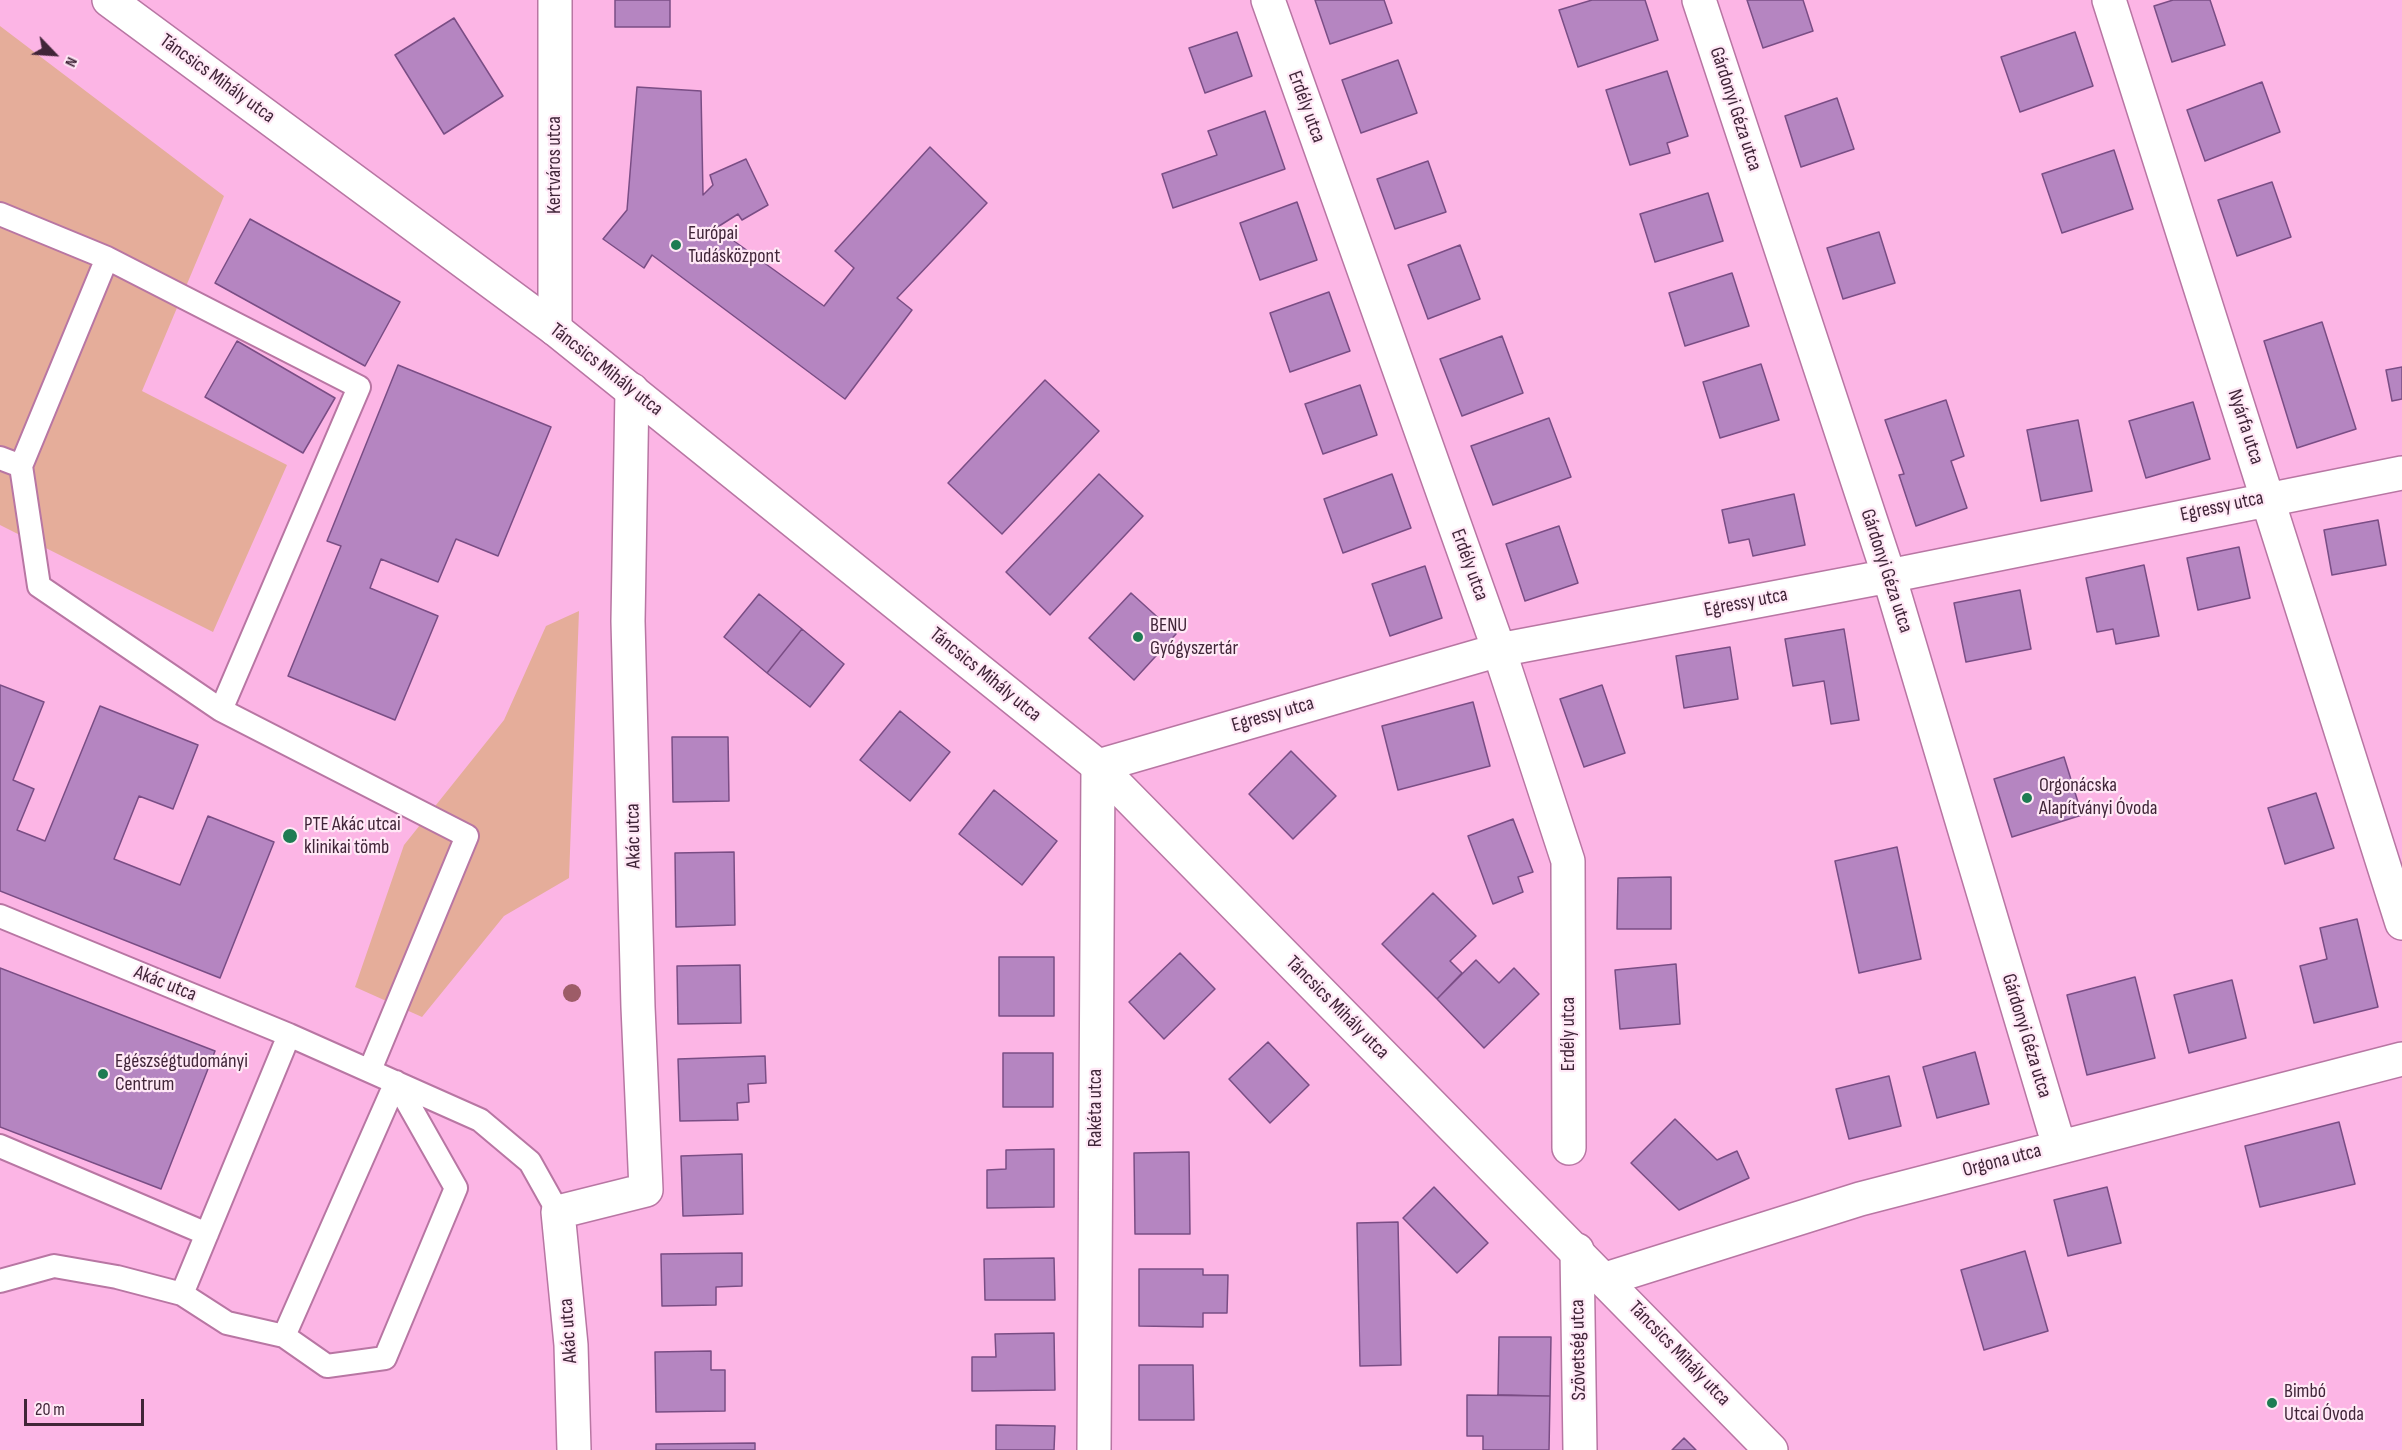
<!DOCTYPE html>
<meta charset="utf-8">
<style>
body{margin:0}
#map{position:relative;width:2402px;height:1450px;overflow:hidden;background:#fcb5e5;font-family:"Sofia Sans Condensed",sans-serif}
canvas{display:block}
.north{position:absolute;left:24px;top:24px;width:60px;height:60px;-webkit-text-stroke:4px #ffe8f6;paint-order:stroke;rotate:115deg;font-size:16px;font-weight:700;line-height:24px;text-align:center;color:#402538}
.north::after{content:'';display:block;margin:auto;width:21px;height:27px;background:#402538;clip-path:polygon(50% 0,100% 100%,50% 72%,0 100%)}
.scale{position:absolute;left:24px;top:1399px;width:120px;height:27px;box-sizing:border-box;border:3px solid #402538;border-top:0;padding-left:8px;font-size:18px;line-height:21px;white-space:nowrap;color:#402538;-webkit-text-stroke:4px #ffe8f6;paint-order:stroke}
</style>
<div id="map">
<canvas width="2402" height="1450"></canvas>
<div class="north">N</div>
<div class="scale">20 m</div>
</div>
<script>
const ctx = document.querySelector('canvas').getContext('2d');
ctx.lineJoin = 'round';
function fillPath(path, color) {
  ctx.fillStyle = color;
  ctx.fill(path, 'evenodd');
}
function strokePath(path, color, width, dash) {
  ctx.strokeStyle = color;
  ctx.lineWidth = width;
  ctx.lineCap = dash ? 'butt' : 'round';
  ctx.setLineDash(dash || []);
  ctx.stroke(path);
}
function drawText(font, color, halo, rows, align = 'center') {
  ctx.font = font + ' "Sofia Sans Condensed",sans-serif';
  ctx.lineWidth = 4.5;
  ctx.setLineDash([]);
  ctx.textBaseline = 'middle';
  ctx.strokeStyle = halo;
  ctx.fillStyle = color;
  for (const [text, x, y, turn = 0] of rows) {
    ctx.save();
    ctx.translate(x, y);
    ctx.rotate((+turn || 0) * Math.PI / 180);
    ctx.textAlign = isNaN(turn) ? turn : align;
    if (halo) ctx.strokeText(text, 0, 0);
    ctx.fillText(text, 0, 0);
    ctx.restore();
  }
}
const green = new Path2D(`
 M 0,26 L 224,196 L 142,391 L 287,465 L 213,632 L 0,525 Z
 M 579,611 L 569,878 L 504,916 L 422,1017 L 355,987 L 404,845 L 504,720 L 546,626 Z`);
const building = new Path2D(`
 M 615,0 L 670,0 L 670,27 L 615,27 Z
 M 1315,0 L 1384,0 L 1392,23 L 1330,44 Z
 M 1592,0 L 1645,0 L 1658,40 L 1578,67 L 1559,10 Z
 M 1747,0 L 1803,0 L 1813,31 L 1763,48 Z
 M 2173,0 L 2210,0 L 2225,45 L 2172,62 L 2154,6 Z
 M 454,18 L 503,96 L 444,134 L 395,55 Z
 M 1237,32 L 1252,76 L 1205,93 L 1189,48 Z
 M 2075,32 L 2093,86 L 2020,112 L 2001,57 Z
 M 1398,60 L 1417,113 L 1361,133 L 1342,80 Z
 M 1667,71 L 1688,136 L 1667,143 L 1670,153 L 1630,165 L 1606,90 Z
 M 2262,82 L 2280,132 L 2205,161 L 2187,110 Z
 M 637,87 L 701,91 L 703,195 L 713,185 L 710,175 L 746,159 L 768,205 L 742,220 L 738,214 L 716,228 L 824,306 L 854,268 L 835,251 L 930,147 L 987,203 L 897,298 L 912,310 L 845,399 L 652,255 L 644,268 L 603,239 L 627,210 Z
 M 1837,98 L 1854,149 L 1801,167 L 1785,116 Z
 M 1265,111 L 1285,169 L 1173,208 L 1162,174 L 1217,155 L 1208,131 Z
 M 2114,150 L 2133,209 L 2062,233 L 2042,174 Z
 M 1428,161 L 1446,212 L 1395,229 L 1377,179 Z
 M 2272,182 L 2291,237 L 2237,256 L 2218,200 Z
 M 1708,193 L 1723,241 L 1655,262 L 1640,214 Z
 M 1297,202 L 1317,260 L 1260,280 L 1240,223 Z
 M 250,219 L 400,302 L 365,366 L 215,283 Z
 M 1879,232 L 1895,283 L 1843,299 L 1827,248 Z
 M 1460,245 L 1480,299 L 1428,319 L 1408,265 Z
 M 1732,273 L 1749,326 L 1685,346 L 1669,293 Z
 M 1329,292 L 1350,351 L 1290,372 L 1270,313 Z
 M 2322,322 L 2356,429 L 2297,448 L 2264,341 Z
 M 1502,336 L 1523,393 L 1462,416 L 1440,359 Z
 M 237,341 L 335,398 L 303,453 L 205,397 Z
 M 1761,364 L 1779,420 L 1720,438 L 1703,382 Z
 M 398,365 L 551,427 L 498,556 L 456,539 L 438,582 L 381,559 L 370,588 L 438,616 L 395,720 L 288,676 L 341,546 L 327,541 Z
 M 2402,367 L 2402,399 L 2392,401 L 2386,370 Z
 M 1045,380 L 1099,431 L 1002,534 L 948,483 Z
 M 1360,385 L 1377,435 L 1323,454 L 1305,404 Z
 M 1946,400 L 1964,456 L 1951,461 L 1967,508 L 1916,526 L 1899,475 L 1904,474 L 1885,420 Z
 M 2193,402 L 2210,459 L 2146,478 L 2129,421 Z
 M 1549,418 L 1571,477 L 1493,505 L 1471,446 Z
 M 2078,420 L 2092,491 L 2041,501 L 2027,430 Z
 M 1099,474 L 1143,516 L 1050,615 L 1006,572 Z
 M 1392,474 L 1411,528 L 1343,553 L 1324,499 Z
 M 1794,494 L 1805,545 L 1753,556 L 1749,539 L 1729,543 L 1722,510 Z
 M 2378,520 L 2386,565 L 2332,575 L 2324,530 Z
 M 1559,526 L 1578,583 L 1525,601 L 1506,544 Z
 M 2239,547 L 2250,598 L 2198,610 L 2187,558 Z
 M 2144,565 L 2159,636 L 2116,644 L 2113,629 L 2097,632 L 2086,578 Z
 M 1425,566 L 1442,618 L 1390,636 L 1372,584 Z
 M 2020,590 L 2031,649 L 1966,662 L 1954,603 Z
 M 1131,593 L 1176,634 L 1134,680 L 1089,638 Z
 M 759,594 L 802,629 L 767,673 L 724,637 Z
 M 802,629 L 844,664 L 810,707 L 767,673 Z
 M 1844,629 L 1859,720 L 1831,724 L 1824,681 L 1793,686 L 1785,639 Z
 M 1730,647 L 1738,699 L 1684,708 L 1676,656 Z
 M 0,685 L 44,702 L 13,780 L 34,789 L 17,830 L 45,841 L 100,706 L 198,745 L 173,809 L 139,796 L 114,859 L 180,885 L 208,816 L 274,842 L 220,978 L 0,891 Z
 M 1602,685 L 1625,753 L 1584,767 L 1560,699 Z
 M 1473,702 L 1490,766 L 1398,790 L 1382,726 Z
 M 900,711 L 950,752 L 910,801 L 860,760 Z
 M 672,737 L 728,737 L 729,801 L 673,802 Z
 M 1291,751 L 1336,796 L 1293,839 L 1249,794 Z
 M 2064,757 L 2082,815 L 2012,837 L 1994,779 Z
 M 994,790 L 1057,841 L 1022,885 L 959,834 Z
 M 2316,793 L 2334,848 L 2285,864 L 2268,808 Z
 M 1513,819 L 1533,872 L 1518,877 L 1523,892 L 1493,904 L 1468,836 Z
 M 1897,847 L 1921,959 L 1859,973 L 1835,861 Z
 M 734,852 L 735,925 L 676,927 L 675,853 Z
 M 1671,877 L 1671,929 L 1617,929 L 1618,878 Z
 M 1433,893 L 1476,936 L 1450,961 L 1462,973 L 1437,999 L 1382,944 Z
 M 2357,919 L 2378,1007 L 2314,1023 L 2300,966 L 2327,959 L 2320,928 Z
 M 1180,953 L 1215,989 L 1164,1039 L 1129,1002 Z
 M 999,957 L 1054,957 L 1054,1016 L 999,1016 Z
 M 1476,960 L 1499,983 L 1514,968 L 1539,994 L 1484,1048 L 1437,999 Z
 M 1676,964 L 1680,1024 L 1620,1029 L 1615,970 Z
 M 740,965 L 741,1023 L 678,1024 L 677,966 Z
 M 0,968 L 215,1051 L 161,1189 L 0,1127 Z
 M 2135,977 L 2155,1058 L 2087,1075 L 2067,995 Z
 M 2232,980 L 2246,1038 L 2189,1053 L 2174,995 Z
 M 1268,1042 L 1309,1085 L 1270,1123 L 1229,1079 Z
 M 1975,1052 L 1989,1104 L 1937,1118 L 1923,1067 Z
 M 1003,1053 L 1053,1053 L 1053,1107 L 1003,1107 Z
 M 765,1056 L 766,1083 L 748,1084 L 749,1102 L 737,1103 L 738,1120 L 680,1121 L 678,1059 Z
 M 1889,1076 L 1901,1126 L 1849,1139 L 1836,1089 Z
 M 1675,1119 L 1717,1160 L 1737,1151 L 1749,1178 L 1679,1210 L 1631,1163 Z
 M 2339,1122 L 2355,1184 L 2260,1207 L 2245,1146 Z
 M 1054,1149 L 1054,1207 L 987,1208 L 987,1170 L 1006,1169 L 1006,1150 Z
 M 1189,1152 L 1190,1234 L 1135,1234 L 1134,1153 Z
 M 742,1154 L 743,1214 L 683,1216 L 681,1156 Z
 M 1434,1187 L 1488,1243 L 1457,1273 L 1403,1218 Z
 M 2107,1187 L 2121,1243 L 2068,1256 L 2054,1200 Z
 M 1398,1222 L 1401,1365 L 1360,1366 L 1357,1223 Z
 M 2025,1251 L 2048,1331 L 1984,1350 L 1961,1270 Z
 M 742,1253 L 742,1286 L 716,1287 L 716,1305 L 662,1306 L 661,1254 Z
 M 1054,1258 L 1055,1300 L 985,1300 L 984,1259 Z
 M 1139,1269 L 1203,1269 L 1203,1275 L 1228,1275 L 1227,1313 L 1203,1313 L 1203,1327 L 1139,1326 Z
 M 1054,1333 L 1055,1390 L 972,1391 L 972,1357 L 996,1357 L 995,1334 Z
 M 1499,1337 L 1551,1337 L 1550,1396 L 1498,1395 Z
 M 711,1351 L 711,1370 L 725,1370 L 725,1411 L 656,1412 L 655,1352 Z
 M 1139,1365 L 1193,1365 L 1194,1420 L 1139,1420 Z
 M 1467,1395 L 1550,1396 L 1549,1450 L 1483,1450 L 1483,1436 L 1467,1436 Z
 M 996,1425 L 1055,1426 L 1054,1450 L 996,1450 Z
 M 1684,1438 L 1696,1450 L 1672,1450 Z
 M 755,1443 L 755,1450 L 656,1450 L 656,1444 Z`);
const service = new Path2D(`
 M 0,214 L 107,258
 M 0,458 L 21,466
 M 221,710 L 39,586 L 21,466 L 107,258 L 359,387 L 221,710 L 467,836 L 370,1070
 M 0,916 L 289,1035 L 480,1120 L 530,1162 L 558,1212
 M 396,1082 L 456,1188 L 385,1358 L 327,1366 L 284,1336 Z
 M 0,1146 L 207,1234
 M 0,1281 L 54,1266 L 117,1277 L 182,1294 L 289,1035
 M 182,1294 L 227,1323 L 284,1336`);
const minor = new Path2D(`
 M 555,0 L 555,329
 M 1268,0 L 1499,650 L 1568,861 L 1569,1148
 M 1699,0 L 1889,576 L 2059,1146
 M 2109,0 L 2402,923
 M 1577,1250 L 1580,1450
 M 1606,1279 L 1860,1199 L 2402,1059
 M 574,1450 L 571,1345 L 558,1212 L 646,1190 L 638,1007 L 628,621 L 632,390
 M 1094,1450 L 1098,766 L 1499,650 L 1889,576 L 2402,473`);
const tertiary = new Path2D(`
 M 109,0 L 555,329 L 1098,766 L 1771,1450`);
const trees = [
 [572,993]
];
const markers = [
 [676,245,6,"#1e7c53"],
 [1138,637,6,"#1e7c53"],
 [2027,798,6,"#1e7c53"],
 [290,836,8,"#1e7c53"],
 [103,1074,6,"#1e7c53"],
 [2272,1403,6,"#1e7c53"]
];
const streetNames = [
 ["Táncsics Mihály utca",217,79,36],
 ["Erdély utca",1306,107,70],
 ["Gárdonyi Géza utca",1735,109,72],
 ["Kertváros utca",555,165,-90],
 ["Táncsics Mihály utca",606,370,38],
 ["Nyárfa utca",2245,427,72],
 ["Egressy utca",2222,507,-12],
 ["Erdély utca",1469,565,70],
 ["Gárdonyi Géza utca",1886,571,72],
 ["Egressy utca",1746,603,-11],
 ["Táncsics Mihály utca",985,675,39],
 ["Egressy utca",1273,715,-16],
 ["Akác utca",634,836,-91],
 ["Akác utca",165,984,22],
 ["Táncsics Mihály utca",1337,1008,45],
 ["Erdély utca",1569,1034,-90],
 ["Gárdonyi Géza utca",2026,1036,73],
 ["Rakéta utca",1096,1108,-90],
 ["Orgona utca",2002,1161,-15],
 ["Akác utca",569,1331,-94],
 ["Szövetség utca",1579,1350,-91],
 ["Táncsics Mihály utca",1679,1354,46]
];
const poiNames = [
 ["Európai",688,234],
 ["Tudásközpont",688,257],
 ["BENU",1150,626],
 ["Gyógyszertár",1150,649],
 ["Orgonácska",2039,786],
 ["Alapítványi Óvoda",2039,809],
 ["PTE Akác utcai",304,825],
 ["klinikai tömb",304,848],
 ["Egészségtudományi",115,1062],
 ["Centrum",115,1085],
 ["Bimbó",2284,1392],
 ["Utcai Óvoda",2284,1415]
];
fillPath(green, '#e5ad9a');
fillPath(building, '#b585c1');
strokePath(building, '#7a4d85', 1.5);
strokePath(service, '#b876a3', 26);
strokePath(minor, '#b876a3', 36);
strokePath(tertiary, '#b876a3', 36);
strokePath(service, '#fff', 22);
strokePath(minor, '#fff', 33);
strokePath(tertiary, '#fff', 33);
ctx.fillStyle = '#9d5c67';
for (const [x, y] of trees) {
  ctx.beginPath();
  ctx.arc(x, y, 9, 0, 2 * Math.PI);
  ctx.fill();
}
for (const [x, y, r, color] of markers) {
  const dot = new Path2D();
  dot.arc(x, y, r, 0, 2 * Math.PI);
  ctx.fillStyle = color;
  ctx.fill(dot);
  strokePath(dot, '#ffe8f6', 2);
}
drawText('20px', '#402538', '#ffe8f6', streetNames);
drawText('20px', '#402538', '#ffe8f6', poiNames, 'left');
</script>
